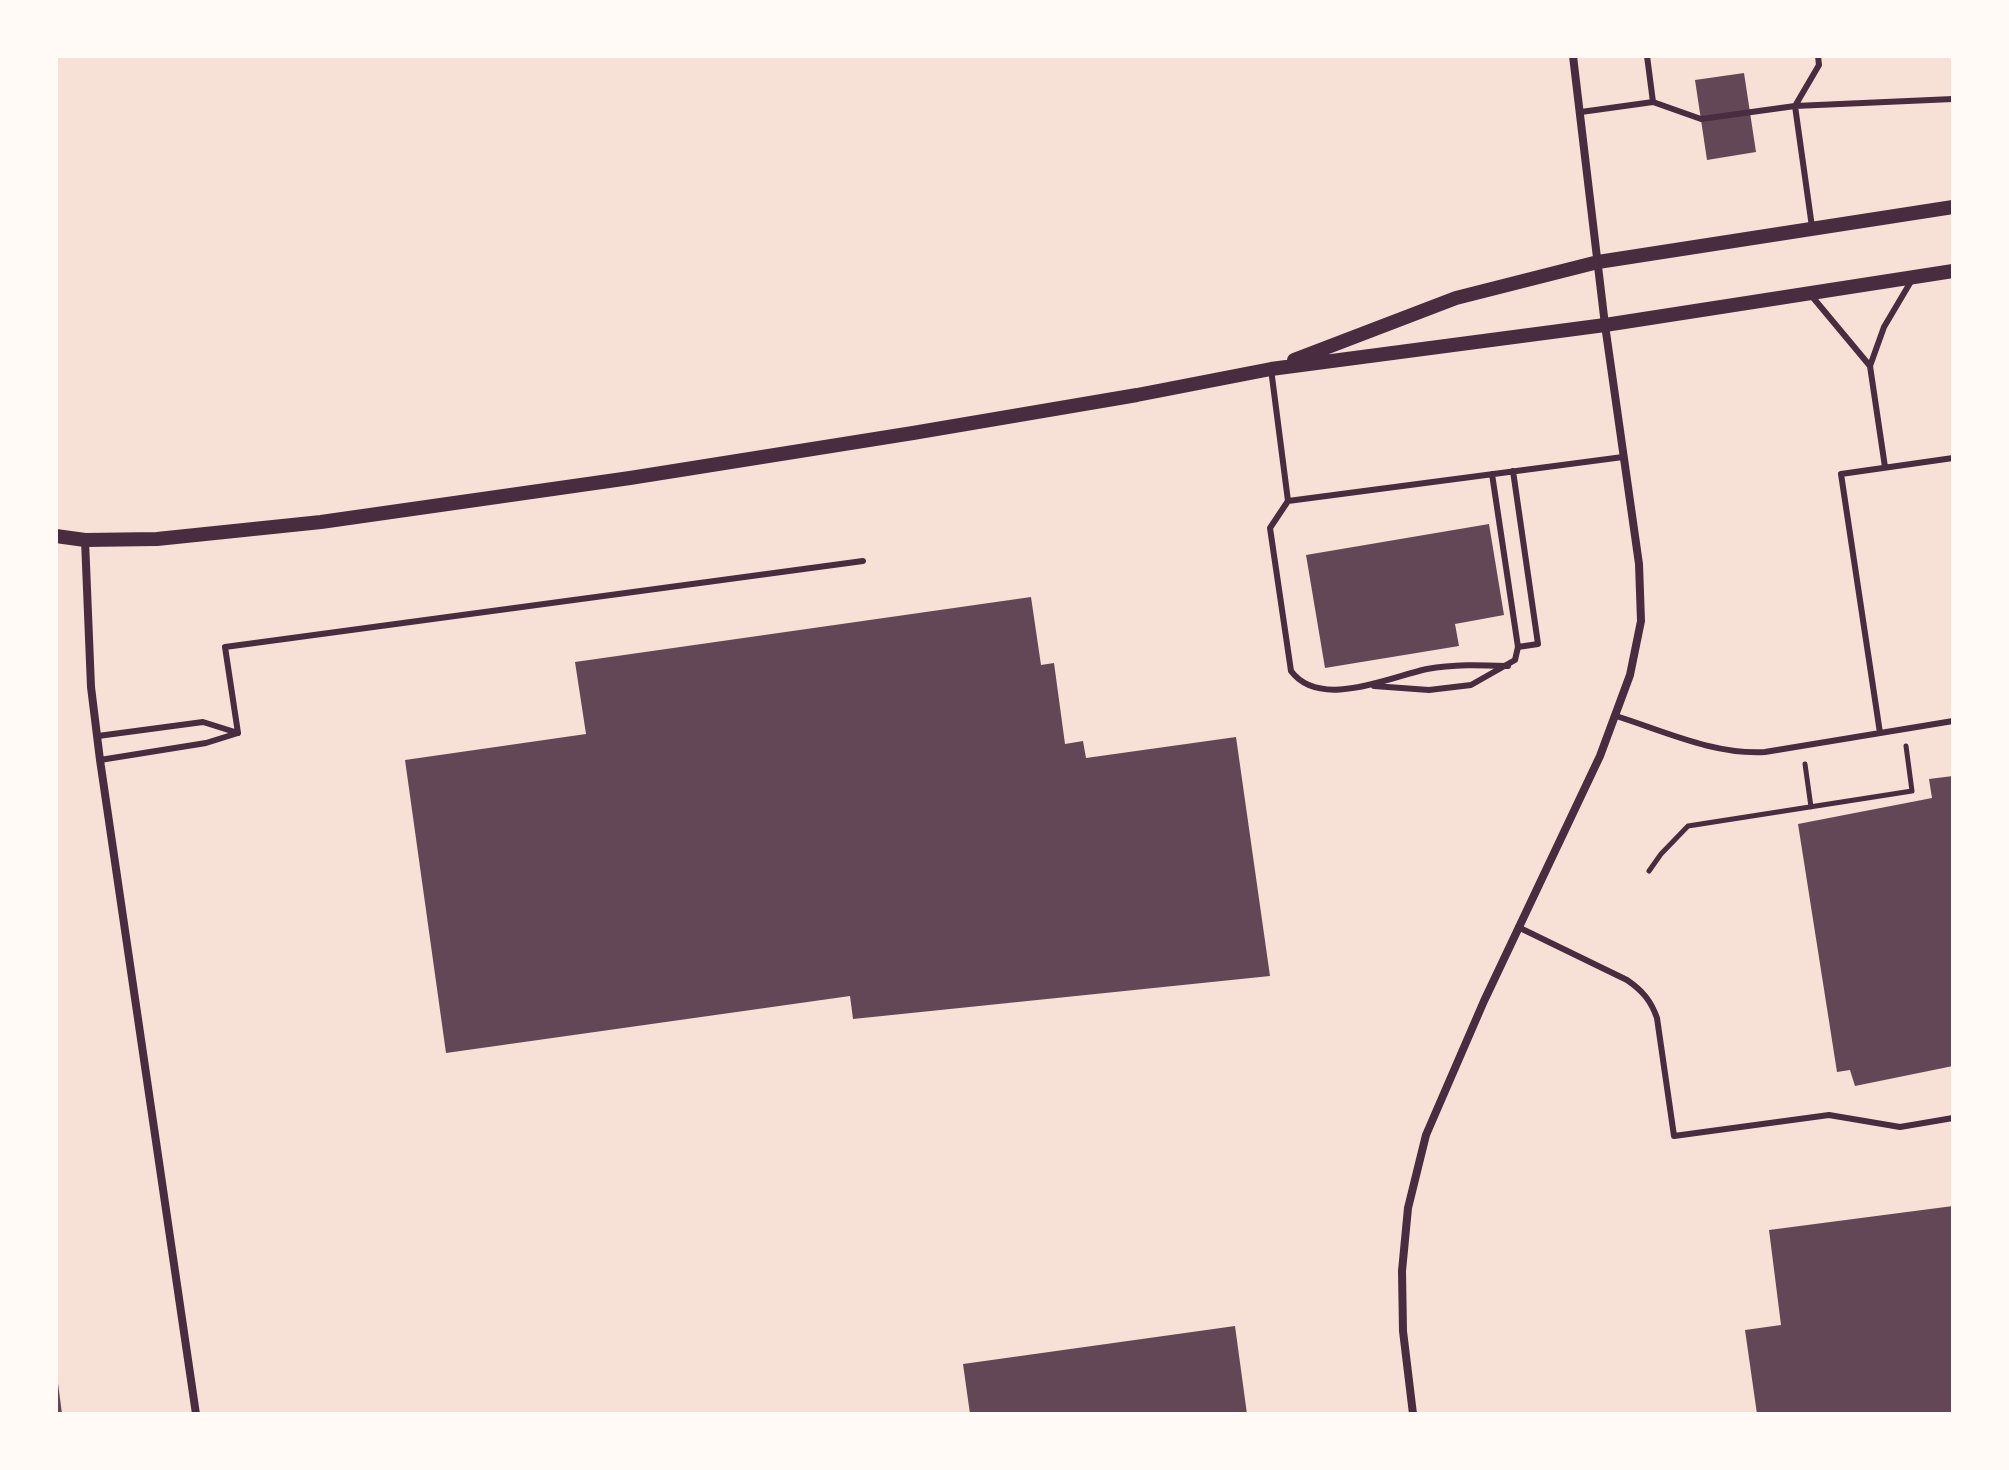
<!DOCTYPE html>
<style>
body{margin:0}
#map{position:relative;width:2009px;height:1470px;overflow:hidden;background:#f7e1d7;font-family:"Noto Sans",sans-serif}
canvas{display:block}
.frame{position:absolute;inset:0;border:58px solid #fffaf5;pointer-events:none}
</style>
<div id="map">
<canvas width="2009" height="1470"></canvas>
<div class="frame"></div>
</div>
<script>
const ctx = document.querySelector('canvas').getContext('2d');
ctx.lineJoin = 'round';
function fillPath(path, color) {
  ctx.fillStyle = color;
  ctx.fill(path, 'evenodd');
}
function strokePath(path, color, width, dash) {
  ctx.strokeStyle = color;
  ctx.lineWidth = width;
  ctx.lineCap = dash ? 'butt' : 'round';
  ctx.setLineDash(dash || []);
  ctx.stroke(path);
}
const building = new Path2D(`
 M 1744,73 L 1756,152 L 1707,160 L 1695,80 Z
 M 1489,524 L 1504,615 L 1455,624 L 1459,646 L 1325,668 L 1306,555 Z
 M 1031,597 L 1041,665 L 1054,663 L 1065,744 L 1083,741 L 1086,758 L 1236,737 L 1270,976 L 853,1019 L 850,996 L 446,1053 L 405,760 L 586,734 L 575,662 Z
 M 1953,776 L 1953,1066 L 1855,1086 L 1850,1070 L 1837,1072 L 1798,824 L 1932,798 L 1929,779 Z
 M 1953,1206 L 1953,1414 L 1757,1414 L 1745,1330 L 1781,1325 L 1769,1230 Z
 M 1235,1326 L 1247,1414 L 970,1414 L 963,1364 Z
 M 56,1383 L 58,1383 L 62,1414 L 56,1414 Z`);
const path = new Path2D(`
 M 1805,764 L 1811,807
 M 1649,871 L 1661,854 L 1688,826 L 1912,791 L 1906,746`);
const service = new Path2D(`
 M 1647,56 L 1653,102 L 1701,119 L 1795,106 L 1819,65 L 1818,56
 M 1581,112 L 1653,102
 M 1812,227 L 1795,106 L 1953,99
 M 1810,294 L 1870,366
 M 1271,369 L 1288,501 L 1623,457
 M 1885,467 L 1870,366 L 1884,327 L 1913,278
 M 1513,471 L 1538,644 L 1518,647
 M 1288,501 L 1270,528 L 1291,671 C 1320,710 1389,677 1427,669 C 1454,664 1480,665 1508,666
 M 1374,686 L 1429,690 L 1471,685 L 1515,660 L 1518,647 L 1492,474
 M 1616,716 C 1664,731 1714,755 1765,752 L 1953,721
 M 238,733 L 225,647 L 863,561
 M 1880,733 L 1841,474 L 1953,458
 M 98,736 L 203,722 L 238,733
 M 100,760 L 206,743 L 238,733
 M 1518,927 L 1627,980 C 1643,991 1651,1001 1657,1018 L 1674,1136 L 1829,1115 L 1900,1127 L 1953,1118`);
const minor = new Path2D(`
 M 85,540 L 91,687 L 100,760 L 196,1414
 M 1413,1414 L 1403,1331 L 1402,1271 L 1408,1208 L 1426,1135 L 1484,1001 L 1600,756 L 1630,675 L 1641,621 L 1639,564 L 1605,325 L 1573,56`);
const tertiary = new Path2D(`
 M 1294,360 L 1456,298 L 1598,262 L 1953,207
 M 56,536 L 85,540 L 157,539 L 321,522 L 630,478 L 913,433 L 1137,395 L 1271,369 L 1605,325 L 1953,271`);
fillPath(building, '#644757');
strokePath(path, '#4a2c40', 5);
strokePath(service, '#4a2c40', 6);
strokePath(minor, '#4a2c40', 8);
strokePath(tertiary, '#4a2c40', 14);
</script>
